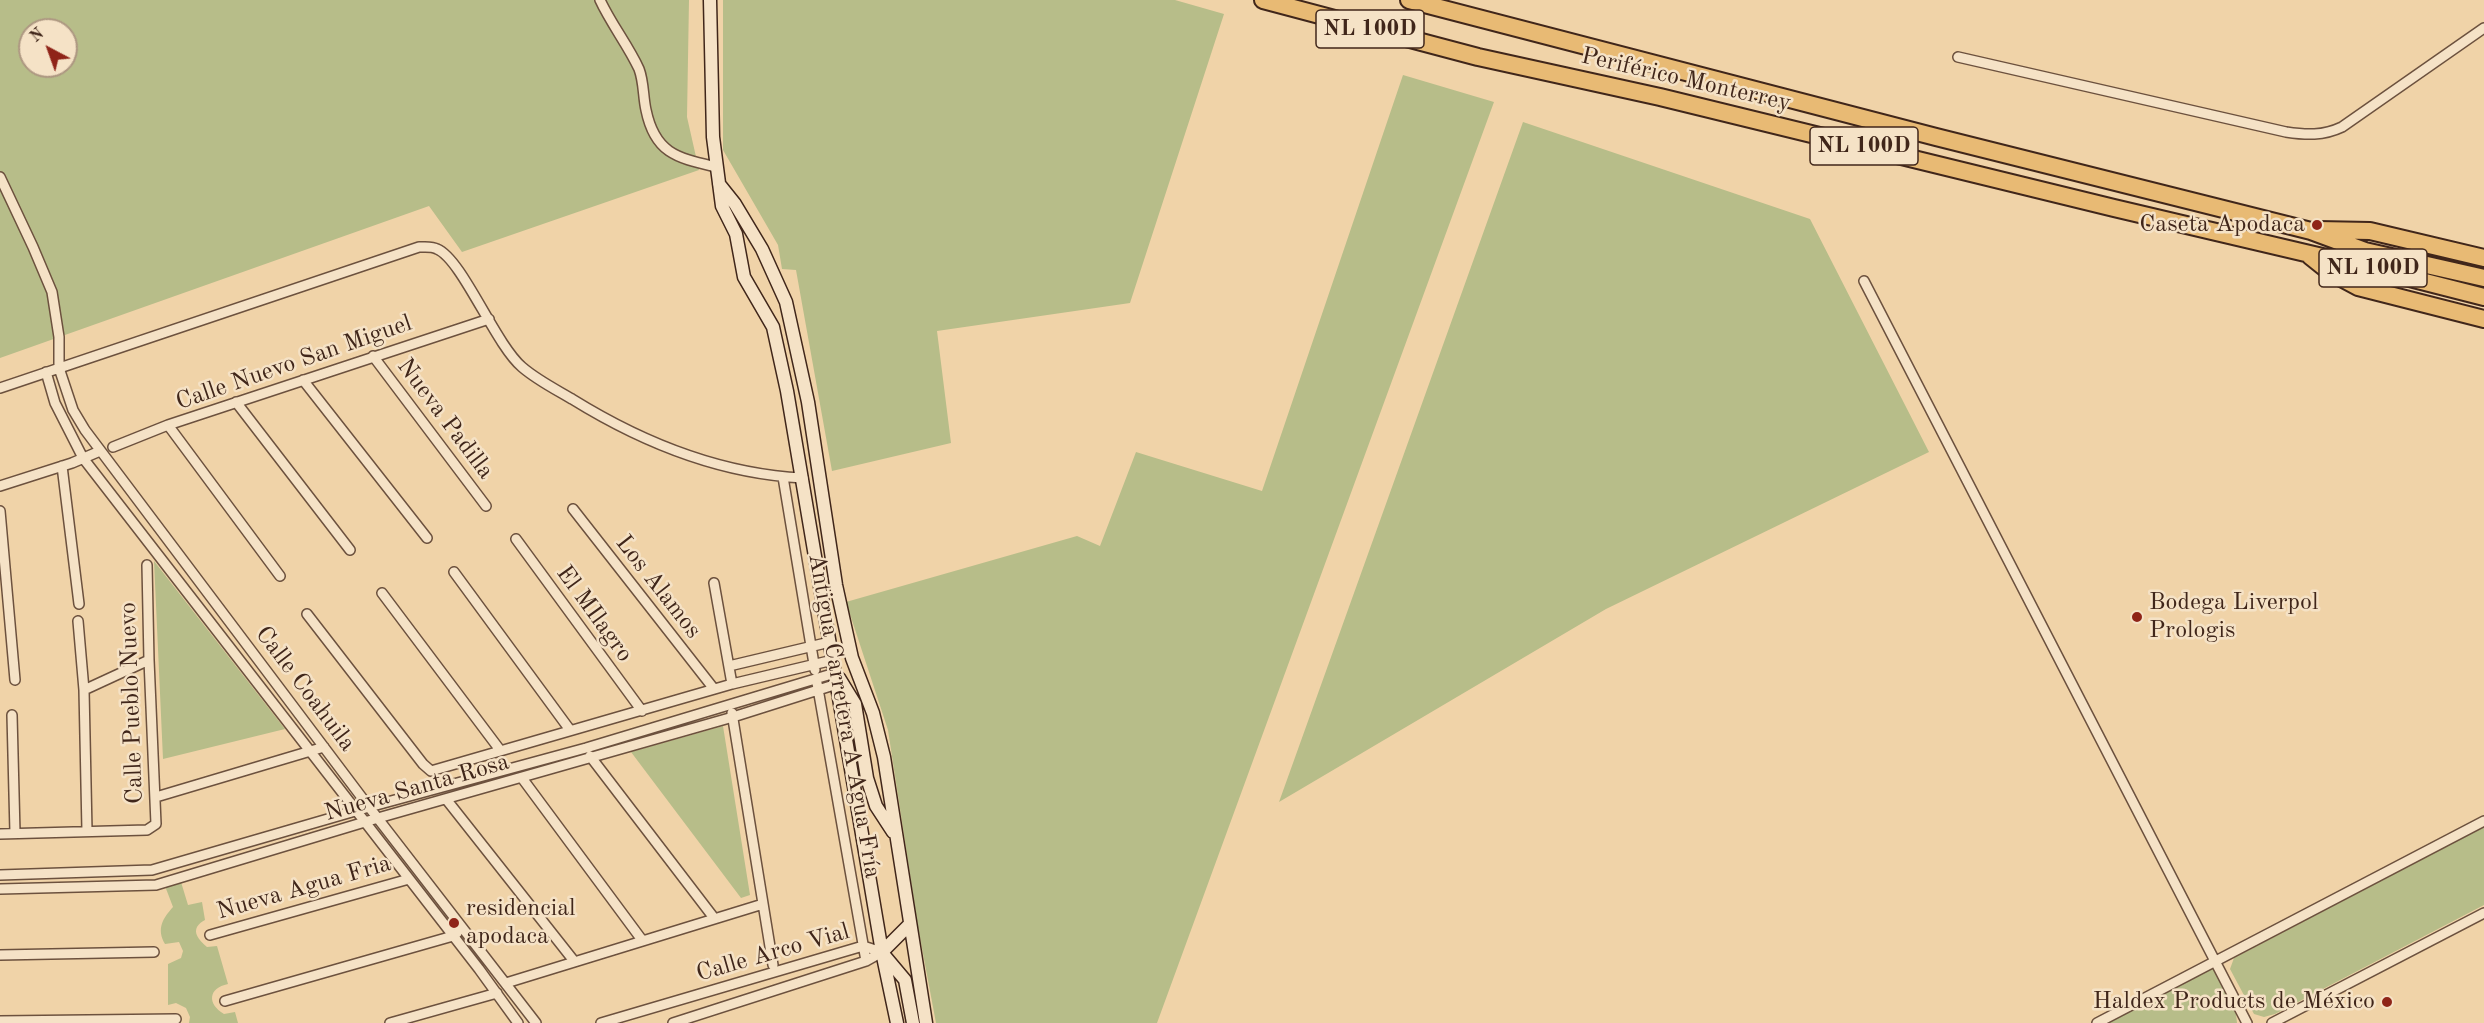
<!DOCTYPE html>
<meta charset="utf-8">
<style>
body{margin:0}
#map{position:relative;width:2484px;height:1023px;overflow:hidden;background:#f0d3a8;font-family:"Old Standard TT",serif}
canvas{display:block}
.north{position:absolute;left:18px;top:18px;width:60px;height:60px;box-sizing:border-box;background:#f5e2c6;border:2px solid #ad9781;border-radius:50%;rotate:319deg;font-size:16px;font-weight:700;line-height:24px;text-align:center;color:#40261a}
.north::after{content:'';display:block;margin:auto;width:21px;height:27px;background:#8f2418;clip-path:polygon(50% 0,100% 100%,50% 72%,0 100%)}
</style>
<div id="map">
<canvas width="2484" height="1023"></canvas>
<div class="north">N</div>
</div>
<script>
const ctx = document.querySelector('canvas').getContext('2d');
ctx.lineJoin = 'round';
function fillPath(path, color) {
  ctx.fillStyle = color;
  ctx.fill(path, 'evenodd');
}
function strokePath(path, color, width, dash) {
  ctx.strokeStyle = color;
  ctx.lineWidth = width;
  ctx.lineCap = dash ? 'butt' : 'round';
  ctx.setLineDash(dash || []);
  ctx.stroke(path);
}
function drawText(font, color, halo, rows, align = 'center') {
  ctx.font = font + ' "Old Standard TT",serif';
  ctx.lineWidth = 5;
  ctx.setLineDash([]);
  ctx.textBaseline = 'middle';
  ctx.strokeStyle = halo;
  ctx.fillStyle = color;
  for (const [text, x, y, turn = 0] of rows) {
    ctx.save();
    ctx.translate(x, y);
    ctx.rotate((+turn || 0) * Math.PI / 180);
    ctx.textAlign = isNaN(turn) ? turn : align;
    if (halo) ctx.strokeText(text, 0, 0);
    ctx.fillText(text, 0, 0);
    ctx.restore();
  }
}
const green = new Path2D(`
 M 0,0 L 689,0 L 687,117 L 699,170 L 462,252 L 429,206 L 0,358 ZM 30,30 L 66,30 L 66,66 L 30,66 Z
 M 723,0 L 1175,0 L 1224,14 L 1130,303 L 937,331 L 951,443 L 832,471 L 796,270 L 782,269 L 778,245 L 723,150 Z
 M 1403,75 L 1494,102 L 1157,1023 L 936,1023 L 918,927 L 888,730 L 846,602 L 1077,536 L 1100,546 L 1136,452 L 1262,491 Z
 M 1523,122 L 1810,219 L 1929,452 L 1606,609 L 1279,802 Z
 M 154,561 L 285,729 L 163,759 Z
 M 723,726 L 750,895 L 741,898 L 631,752 Z
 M 2484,827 L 2484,905 L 2275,1014 L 2264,1017 L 2254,1014 L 2230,969 L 2234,958 Z
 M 181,882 L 188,905 L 202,902 L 205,920 C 190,928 196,938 207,947 L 217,946 L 228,984 C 208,988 207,1004 224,1014 L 235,1012 L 238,1023 L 189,1023 L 190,1017 L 186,1008 L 176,1003 L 168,1005 L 168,964 L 181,958 L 183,951 L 179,942 L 165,944 C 156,929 163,918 173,907 L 165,886 Z
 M 2213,968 L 2236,1014 L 2237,1023 L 2106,1023 Z`);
const street = new Path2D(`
 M 600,0 C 611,24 628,45 639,69 C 644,82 643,97 646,110 C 655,154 678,158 716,167
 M 1958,57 L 2286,132 C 2306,135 2323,136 2342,127 L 2484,28
 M 0,177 L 33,247 L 52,292 L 59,337 L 59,368 L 73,410 L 85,430 L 369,807 L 536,1023
 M 1864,281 L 2247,1023
 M 373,356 L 486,506
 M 46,372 L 55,403 L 83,458 L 479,969 L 518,1023
 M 303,380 L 427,538
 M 0,388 L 419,247 C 425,247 432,246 437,249 C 462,259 495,344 522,367 C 537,380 555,389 572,399 C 643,443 719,474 803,478
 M 236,402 L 350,550
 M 168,425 L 280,576
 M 113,447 L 168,425 L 489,319
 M 62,466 L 79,604
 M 783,477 L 815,670
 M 0,486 L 72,463 L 100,451
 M 573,509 L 714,689
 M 0,511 L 15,680
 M 516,539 L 642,711
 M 454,572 L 570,730
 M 714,583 L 732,684
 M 382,593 L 500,750
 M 307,614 L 423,764 L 431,771 L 732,684 L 833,660
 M 78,621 L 84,690 L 87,831
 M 729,666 L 830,642
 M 817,683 L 866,961
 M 84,690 L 149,660
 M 732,713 L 773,965
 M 12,715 L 15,833
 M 590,756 L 714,918
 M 522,778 L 642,940
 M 156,797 L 324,747
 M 446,799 L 574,961
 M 0,834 L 147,830 L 156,824 L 149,660 L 147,565
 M 0,875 L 152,870 L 369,807 L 586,748 L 835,673
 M 0,889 L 156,885 L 378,818 L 733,717 L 837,684
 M 210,935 L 409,879
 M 0,955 L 154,952
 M 506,983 L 763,904
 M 225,1001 L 453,936 L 457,933
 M 0,1021 L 176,1019
 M 390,1023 L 497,993
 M 601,1023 L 863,946 L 882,952
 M 673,1023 L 866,961 L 882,952
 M 2097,1023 L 2484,821
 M 2272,1023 L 2484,913`);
const secondary = new Path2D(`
 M 710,0 L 713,137 L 722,206 L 736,234 L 744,277 L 773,327 L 787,391 L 882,952 L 897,1023
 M 719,184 L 735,204 L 762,249 L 786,302 L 808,402 L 836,585 L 852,658 L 873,713 L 884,757 L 926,1023
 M 839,678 L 855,704 L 867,778 L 876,806 L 893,832
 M 882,952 L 910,924
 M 884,955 L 905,980 L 913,1023`);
const highway = new Path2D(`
 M 1263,0 L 1478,57 L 1660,97 L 2114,208 L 2382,271 L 2484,297
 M 1409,0 L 1936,137 L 2311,231 L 2365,251 L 2484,278
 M 2318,230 L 2370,231 L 2484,258
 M 2310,256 L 2330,272 L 2358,287 L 2484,319`);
const markers = [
 [2317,225,6,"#8f2418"],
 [2137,617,6,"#8f2418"],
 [454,923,6,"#8f2418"],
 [2387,1002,6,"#8f2418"]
];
const shields = [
 [1370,29,108],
 [1864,146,108],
 [2373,268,108]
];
const shieldNames = [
 ["NL 100D",1370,29],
 ["NL 100D",1864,146],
 ["NL 100D",2373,268]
];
const streetNames = [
 ["Periférico Monterrey",1686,80,13],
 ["Calle Nuevo San Miguel",294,363,-19],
 ["Nueva Padilla",445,419,53],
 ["Los Alamos",658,587,52],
 ["El MIlagro",594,614,54],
 ["Calle Coahuila",305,689,53],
 ["Calle Pueblo Nuevo",132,703,-92],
 ["Antigua Carretera A Agua Fría",844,716,80],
 ["Nueva Santa Rosa",417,788,-16],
 ["Nueva Agua Fria",304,888,-16],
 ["Calle Arco Vial",773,953,-16]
];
const poiNames = [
 ["Caseta Apodaca",2305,225],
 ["Bodega Liverpol",2149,603,"left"],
 ["Prologis",2149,631,"left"],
 ["residencial",466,909,"left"],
 ["apodaca",466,937,"left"],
 ["Haldex Products de México",2375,1002]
];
fillPath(green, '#b7bd89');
strokePath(street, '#6c513e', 12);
strokePath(secondary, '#40261a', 15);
strokePath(highway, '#40261a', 20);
strokePath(street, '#f5e2c6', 9);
strokePath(secondary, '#f5e2c6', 12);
strokePath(highway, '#e8ba74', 16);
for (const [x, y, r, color] of markers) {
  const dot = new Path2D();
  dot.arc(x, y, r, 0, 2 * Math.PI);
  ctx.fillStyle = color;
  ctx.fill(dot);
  strokePath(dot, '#f5e2c6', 2);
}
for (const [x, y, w] of shields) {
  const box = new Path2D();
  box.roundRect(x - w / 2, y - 19, w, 38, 4.5);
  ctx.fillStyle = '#f5e2c6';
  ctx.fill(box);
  strokePath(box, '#40261a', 1.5);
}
drawText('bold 22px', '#40261a', null, shieldNames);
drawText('24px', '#40261a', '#f5e2c6', streetNames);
drawText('24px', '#40261a', '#f5e2c6', poiNames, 'right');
</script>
